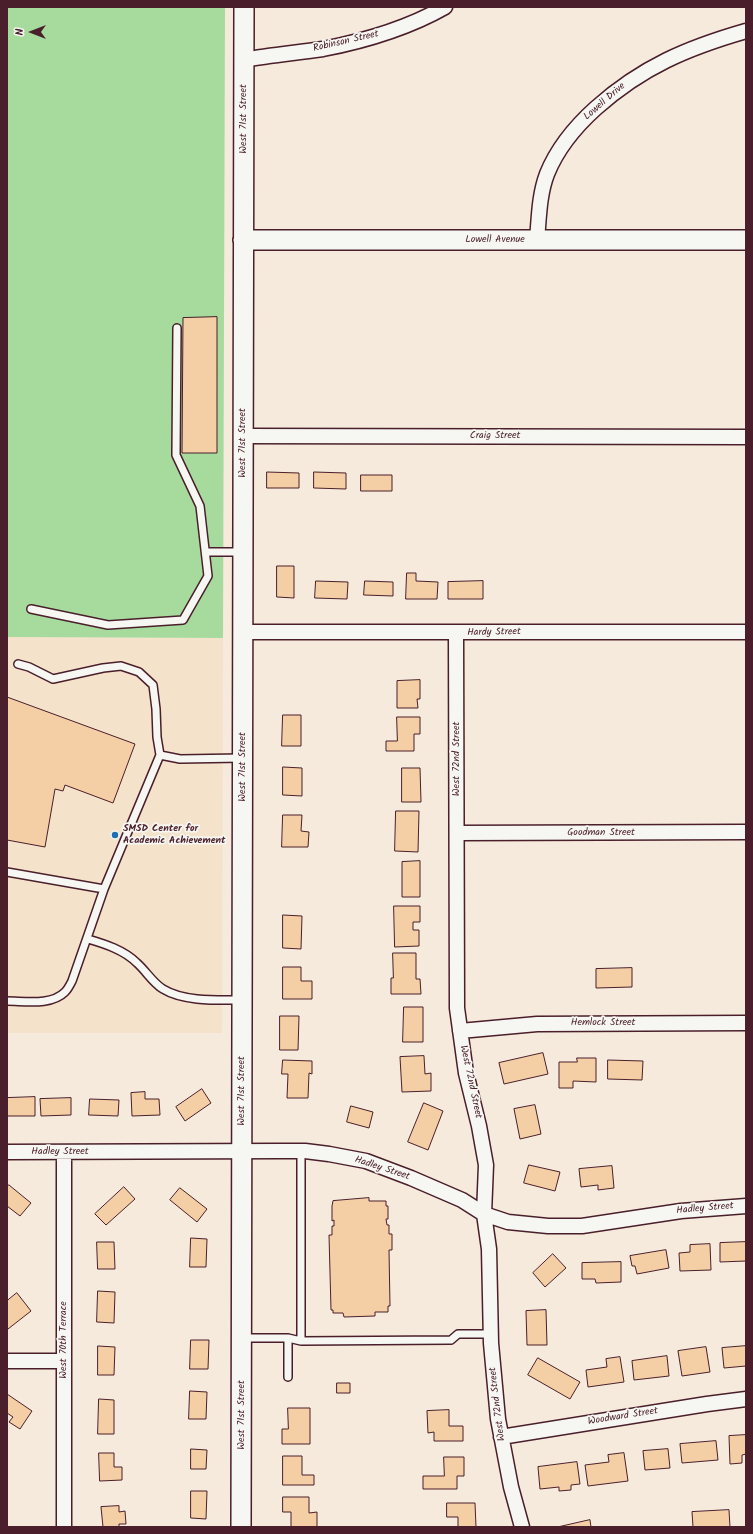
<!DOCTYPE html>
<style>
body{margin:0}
#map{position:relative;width:753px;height:1534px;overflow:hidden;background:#f5eadb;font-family:Kalam,sans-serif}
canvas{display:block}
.frame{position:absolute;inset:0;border:8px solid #4a1f2b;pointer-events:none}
.north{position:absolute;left:12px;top:12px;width:40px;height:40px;-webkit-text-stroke:3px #f6f6f2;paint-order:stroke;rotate:270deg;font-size:11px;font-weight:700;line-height:16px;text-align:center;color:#4a1f2b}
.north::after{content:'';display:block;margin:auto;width:14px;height:18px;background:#4a1f2b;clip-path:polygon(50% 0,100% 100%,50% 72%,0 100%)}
</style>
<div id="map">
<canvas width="753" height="1534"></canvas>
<div class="frame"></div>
<div class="north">N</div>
</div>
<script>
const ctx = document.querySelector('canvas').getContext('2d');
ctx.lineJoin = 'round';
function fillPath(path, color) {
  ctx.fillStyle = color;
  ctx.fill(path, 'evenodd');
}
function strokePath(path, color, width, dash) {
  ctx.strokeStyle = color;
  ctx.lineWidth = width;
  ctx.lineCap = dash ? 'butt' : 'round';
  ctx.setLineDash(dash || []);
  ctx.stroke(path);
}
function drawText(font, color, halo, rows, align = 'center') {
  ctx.font = font + ' Kalam,sans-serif';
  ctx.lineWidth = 3.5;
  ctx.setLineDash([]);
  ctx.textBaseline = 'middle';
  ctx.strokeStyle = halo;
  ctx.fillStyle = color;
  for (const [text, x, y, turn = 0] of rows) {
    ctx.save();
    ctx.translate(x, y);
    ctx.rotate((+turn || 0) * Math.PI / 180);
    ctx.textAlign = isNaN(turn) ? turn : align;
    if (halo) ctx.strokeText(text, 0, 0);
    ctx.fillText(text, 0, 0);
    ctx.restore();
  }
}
const built = new Path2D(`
 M 7,637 L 223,638 L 222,1033 L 7,1033 Z`);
const green = new Path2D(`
 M 7,7 L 225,7 L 223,638 L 7,637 Z`);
const building = new Path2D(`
 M 217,317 L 217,453 L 182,453 L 183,318 Z
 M 267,472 L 299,473 L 299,488 L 267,488 Z
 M 314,472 L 346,473 L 346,489 L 314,488 Z
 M 361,475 L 392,475 L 392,491 L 361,491 Z
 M 277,566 L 294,566 L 294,598 L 277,597 Z
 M 407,573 L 416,573 L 416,581 L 438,582 L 437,599 L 406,599 Z
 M 316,581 L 348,582 L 347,599 L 315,598 Z
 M 365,581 L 393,582 L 393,596 L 364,595 Z
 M 483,581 L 483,599 L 448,599 L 448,582 Z
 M 420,680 L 420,699 L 417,699 L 418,708 L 397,708 L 397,681 Z
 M 7,697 L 135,744 L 113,803 L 65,785 L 63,791 L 55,789 L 45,847 L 7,840 Z
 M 283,715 L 301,715 L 301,746 L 282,746 Z
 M 397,717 L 420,717 L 420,734 L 414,734 L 414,751 L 386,751 L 386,741 L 397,741 Z
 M 283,767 L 302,768 L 302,796 L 283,795 Z
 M 402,768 L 420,768 L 421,802 L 402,802 Z
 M 396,811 L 419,811 L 418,852 L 395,851 Z
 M 283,815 L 302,815 L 301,831 L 309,832 L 308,847 L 282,847 Z
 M 420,861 L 420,897 L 402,897 L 402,862 Z
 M 394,906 L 420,906 L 420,922 L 413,922 L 413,930 L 419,930 L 419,946 L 395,947 Z
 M 283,915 L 302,916 L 301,949 L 283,948 Z
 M 393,953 L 416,953 L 416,979 L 420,979 L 421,994 L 391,994 L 391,978 L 393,978 Z
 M 283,967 L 301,967 L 301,981 L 312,981 L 312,999 L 283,999 Z
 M 632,968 L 632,987 L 596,988 L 596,969 Z
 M 404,1007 L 423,1007 L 423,1042 L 403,1042 Z
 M 280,1016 L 299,1016 L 298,1050 L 280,1050 Z
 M 543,1053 L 548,1074 L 504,1084 L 499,1063 Z
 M 424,1056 L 425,1074 L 431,1073 L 431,1091 L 402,1092 L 400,1057 Z
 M 577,1058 L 596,1058 L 596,1082 L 573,1081 L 573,1088 L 559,1088 L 559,1062 L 577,1062 Z
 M 283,1060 L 312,1061 L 312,1074 L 309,1073 L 308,1098 L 287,1098 L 288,1074 L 282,1074 Z
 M 608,1060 L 643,1061 L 642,1080 L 608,1079 Z
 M 202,1089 L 211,1103 L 185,1121 L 176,1107 Z
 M 145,1092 L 145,1099 L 159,1099 L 160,1115 L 132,1116 L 131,1093 Z
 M 35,1097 L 35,1116 L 7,1116 L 7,1098 Z
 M 71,1098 L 71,1115 L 41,1116 L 40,1099 Z
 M 90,1099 L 119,1100 L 118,1116 L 89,1115 Z
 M 424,1103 L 443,1111 L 428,1150 L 408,1142 Z
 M 535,1105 L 541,1134 L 520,1139 L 514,1109 Z
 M 351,1106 L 373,1112 L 369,1128 L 347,1122 Z
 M 529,1165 L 560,1172 L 555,1191 L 524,1183 Z
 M 612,1166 L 614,1188 L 598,1190 L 598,1185 L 581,1187 L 579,1169 Z
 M 9,1185 L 31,1203 L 20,1216 L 7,1206 L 7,1187 Z
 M 124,1187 L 135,1199 L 106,1225 L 95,1214 Z
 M 180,1188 L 207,1209 L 197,1222 L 170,1200 Z
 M 369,1198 L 369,1201 L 386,1201 L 386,1206 L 388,1206 L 388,1219 L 386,1219 L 387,1225 L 389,1225 L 389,1234 L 392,1234 L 392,1250 L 389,1250 L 390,1306 L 388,1306 L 388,1312 L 375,1312 L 375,1316 L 344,1317 L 343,1313 L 333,1313 L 333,1310 L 331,1310 L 329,1235 L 332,1235 L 332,1226 L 334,1226 L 334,1220 L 332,1221 L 332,1206 L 333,1201 Z
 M 191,1238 L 207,1239 L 206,1267 L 190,1267 Z
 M 97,1242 L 114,1242 L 115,1269 L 98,1269 Z
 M 746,1242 L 746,1261 L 720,1262 L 720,1243 Z
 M 710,1244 L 711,1270 L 680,1271 L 679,1253 L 690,1252 L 690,1245 Z
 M 666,1250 L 669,1268 L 637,1274 L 635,1266 L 632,1266 L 630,1256 Z
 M 553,1254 L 566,1268 L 545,1287 L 533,1273 Z
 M 621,1262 L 621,1282 L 596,1283 L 595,1279 L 582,1279 L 582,1263 Z
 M 98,1291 L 115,1292 L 114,1323 L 97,1322 Z
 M 17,1293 L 31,1311 L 8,1329 L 7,1327 L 7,1301 Z
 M 546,1310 L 547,1345 L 527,1345 L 526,1311 Z
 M 191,1340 L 209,1340 L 208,1369 L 190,1369 Z
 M 98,1346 L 115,1347 L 114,1375 L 98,1375 Z
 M 746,1346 L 746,1366 L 724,1368 L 722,1348 Z
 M 706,1347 L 710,1372 L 682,1376 L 678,1351 Z
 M 667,1356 L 669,1376 L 634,1380 L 632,1361 Z
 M 620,1357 L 624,1382 L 588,1387 L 586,1370 L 607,1367 L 606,1359 Z
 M 538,1358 L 580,1382 L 570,1399 L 528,1375 Z
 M 337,1383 L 350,1383 L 350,1393 L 337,1393 Z
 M 190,1391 L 207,1392 L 206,1419 L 189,1419 Z
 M 7,1394 L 32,1411 L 20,1429 L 9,1422 L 13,1417 L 7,1413 Z
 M 99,1399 L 114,1400 L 114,1434 L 98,1434 Z
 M 288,1408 L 310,1408 L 310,1444 L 282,1444 L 282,1429 L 288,1429 Z
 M 449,1410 L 449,1426 L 463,1426 L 463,1441 L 434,1441 L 434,1432 L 428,1433 L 427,1411 Z
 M 746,1435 L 746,1454 L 742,1455 L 742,1463 L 730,1464 L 729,1436 Z
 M 716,1441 L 718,1460 L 682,1463 L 680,1444 Z
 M 191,1449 L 207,1450 L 206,1469 L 191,1469 Z
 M 668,1449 L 670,1468 L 645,1470 L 643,1451 Z
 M 99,1453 L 114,1453 L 114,1467 L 122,1467 L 122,1480 L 100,1481 Z
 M 624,1453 L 628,1481 L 588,1486 L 585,1465 L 609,1462 L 608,1455 Z
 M 283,1456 L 302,1456 L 302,1475 L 314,1475 L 314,1485 L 283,1485 Z
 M 444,1457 L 464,1457 L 464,1476 L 457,1476 L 457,1489 L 423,1489 L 423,1476 L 444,1476 Z
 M 577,1462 L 580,1484 L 571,1485 L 571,1490 L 559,1491 L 559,1487 L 540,1489 L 538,1467 Z
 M 191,1491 L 207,1491 L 206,1519 L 191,1518 Z
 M 283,1497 L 309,1497 L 309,1513 L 317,1512 L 317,1527 L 291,1527 L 291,1512 L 283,1512 Z
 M 447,1503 L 475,1503 L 476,1527 L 458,1527 L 458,1517 L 447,1517 Z
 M 119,1506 L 119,1512 L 125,1511 L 126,1524 L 119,1524 L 119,1527 L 103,1527 L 101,1507 Z
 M 729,1510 L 730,1527 L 693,1527 L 692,1512 Z
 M 590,1520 L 591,1527 L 558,1527 Z`);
const lane = new Path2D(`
 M 206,552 L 241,552
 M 31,609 L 108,625 L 183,620 L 208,576 L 200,506 L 176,455 L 177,328
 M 18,664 L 29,667 L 53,679 L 103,668 L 121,666 L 139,672 L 153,685 L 156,709 L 157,737 L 160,755
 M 7,872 L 104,889 L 72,981 C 70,985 68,989 65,992 C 51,1006 25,1001 7,1001
 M 104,889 L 160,755 L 180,759 L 242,758
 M 88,939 C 105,944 124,950 137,963 C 146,971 153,983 163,989 C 184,1002 219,1000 242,1000
 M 301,1151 L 301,1341 L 451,1340 L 458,1334 L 491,1334
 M 242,1338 L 288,1338 L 301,1341
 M 288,1338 L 288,1377`);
const street = new Path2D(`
 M 244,60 C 270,55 296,53 323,49 C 364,41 408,28 445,7
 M 537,240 C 539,218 539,195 547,174 C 557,149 576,126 596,108 C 642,67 687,48 746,31
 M 243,436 L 746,437
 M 243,632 L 746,632
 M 456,633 L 457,1008 L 466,1073 L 479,1126 L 486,1165 L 484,1214 L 489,1249 L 491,1343 L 498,1419 L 511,1487 L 522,1527
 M 457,833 L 746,832
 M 460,1031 L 537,1024 L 746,1023
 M 7,1152 L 278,1151 L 305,1151 L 329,1154 L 366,1161 L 411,1178 L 462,1200 L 484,1214 L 508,1222 L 548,1226 L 582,1226 L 681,1211 L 746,1206
 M 7,1361 L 64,1361
 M 501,1437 L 707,1404 L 746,1399
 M 64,1527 L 64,1153`);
const secondary = new Path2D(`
 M 243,240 L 746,240
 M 241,1527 L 244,7`);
const markers = [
 [115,835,4,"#1f6fb2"]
];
const streetNames = [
 ["Robinson Street",346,42,-13],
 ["Lowell Drive",605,102,-41],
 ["West 71st Street",244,119,-90],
 ["Lowell Avenue",495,240],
 ["Craig Street",495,436],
 ["West 71st Street",243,443,-90],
 ["Hardy Street",494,633,-1],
 ["West 72nd Street",457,759,-90],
 ["West 71st Street",243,767,-90],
 ["Goodman Street",601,833],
 ["Hemlock Street",603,1023],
 ["West 72nd Street",470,1082,78],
 ["West 71st Street",242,1091,-90],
 ["Hadley Street",60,1152],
 ["Hadley Street",382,1169,18],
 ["Hadley Street",705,1209,-5],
 ["West 70th Terrace",64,1340,-90],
 ["West 72nd Street",498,1404,-97],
 ["West 71st Street",242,1415,-90],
 ["Woodward Street",623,1417,-9]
];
const poiNames = [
 ["SMSD Center for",123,829],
 ["Academic Achievement",123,841]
];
fillPath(built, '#f5e2ca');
fillPath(green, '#a7db9d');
fillPath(building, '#f4cea4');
strokePath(building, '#4a1f2b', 1);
strokePath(lane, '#4a1f2b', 10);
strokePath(street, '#4a1f2b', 17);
strokePath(secondary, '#4a1f2b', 22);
strokePath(lane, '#f6f6f2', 7);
strokePath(street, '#f6f6f2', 14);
strokePath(secondary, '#f6f6f2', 19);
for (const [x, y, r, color] of markers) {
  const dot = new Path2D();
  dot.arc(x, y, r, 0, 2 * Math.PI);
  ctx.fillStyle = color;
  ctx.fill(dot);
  strokePath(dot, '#f6f6f2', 1.5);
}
drawText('10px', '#4a1f2b', '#f6f6f2', streetNames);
drawText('bold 10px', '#4a1f2b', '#f6f6f2', poiNames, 'left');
</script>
